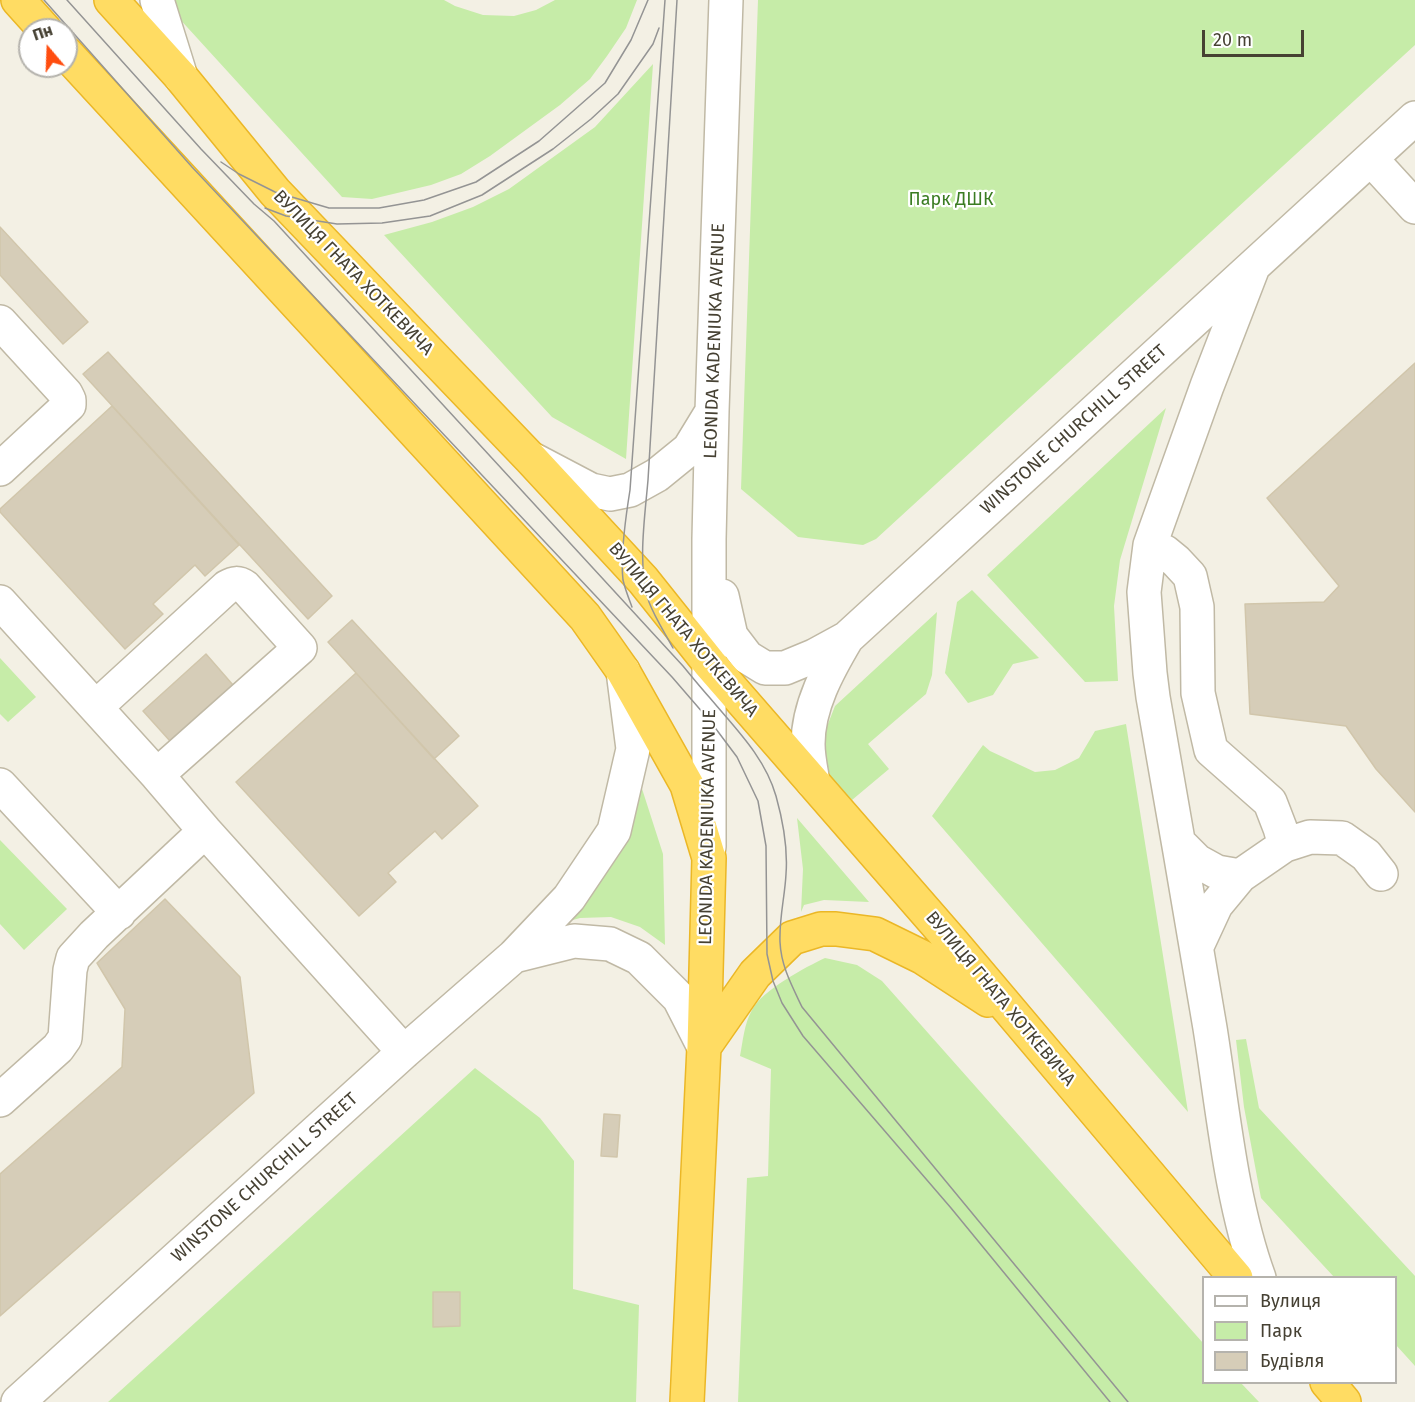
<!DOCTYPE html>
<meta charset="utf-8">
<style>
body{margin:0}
#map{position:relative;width:1415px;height:1402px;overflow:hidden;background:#f3f0e4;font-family:"Fira Sans",sans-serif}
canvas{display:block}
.legend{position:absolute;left:1202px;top:1276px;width:195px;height:108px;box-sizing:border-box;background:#fff;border:2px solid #b5b3ad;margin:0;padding:8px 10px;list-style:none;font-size:18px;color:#464133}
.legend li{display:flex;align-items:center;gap:12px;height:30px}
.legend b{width:30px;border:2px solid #b5b3ad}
.north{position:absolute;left:18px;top:18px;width:60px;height:60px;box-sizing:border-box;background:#fff;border:2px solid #b5b3ad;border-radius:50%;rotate:341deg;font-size:16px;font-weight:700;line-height:24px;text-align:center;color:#464133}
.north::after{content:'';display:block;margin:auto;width:21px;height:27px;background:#ff4d0f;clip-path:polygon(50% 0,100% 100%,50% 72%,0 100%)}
.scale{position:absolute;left:1202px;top:30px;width:102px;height:27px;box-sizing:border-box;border:3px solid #464133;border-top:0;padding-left:8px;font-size:18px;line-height:21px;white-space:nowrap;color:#464133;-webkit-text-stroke:4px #fff;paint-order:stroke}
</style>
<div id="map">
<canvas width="1415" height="1402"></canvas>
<ul class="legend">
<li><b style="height:8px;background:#fff"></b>Вулиця</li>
<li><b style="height:16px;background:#c6eca8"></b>Парк</li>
<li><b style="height:16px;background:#d6cdb8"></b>Будівля</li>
</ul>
<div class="north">Пн</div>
<div class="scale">20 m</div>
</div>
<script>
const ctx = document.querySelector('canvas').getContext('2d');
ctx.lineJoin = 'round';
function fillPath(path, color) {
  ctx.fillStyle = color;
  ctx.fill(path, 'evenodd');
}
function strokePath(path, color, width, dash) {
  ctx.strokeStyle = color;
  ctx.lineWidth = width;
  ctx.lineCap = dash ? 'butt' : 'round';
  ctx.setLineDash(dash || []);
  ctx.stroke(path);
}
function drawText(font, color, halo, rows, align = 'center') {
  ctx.font = font + ' "Fira Sans",sans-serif';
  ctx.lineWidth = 4.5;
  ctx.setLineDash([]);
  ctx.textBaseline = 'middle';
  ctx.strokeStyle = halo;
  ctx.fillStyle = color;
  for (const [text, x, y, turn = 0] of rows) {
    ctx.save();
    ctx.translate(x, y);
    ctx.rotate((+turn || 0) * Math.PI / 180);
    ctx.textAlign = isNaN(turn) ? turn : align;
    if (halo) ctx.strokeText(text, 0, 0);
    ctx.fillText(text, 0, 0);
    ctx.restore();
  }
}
const green = new Path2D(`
 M 173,0 L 444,0 L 455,6 L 483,15 L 514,16 L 536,10 L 555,0 L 637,0 L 626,28 L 607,56 L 590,79 L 560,105 L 490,156 L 461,174 L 431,185 L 372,199 L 342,197 L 177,16 Z
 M 758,0 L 1415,0 L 1415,45 L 876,539 L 863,545 L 798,537 L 741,489 Z
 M 653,64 L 626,459 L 552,417 L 384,235 L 432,222 L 473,207 L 509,189 L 595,127 Z
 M 1166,408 L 1120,560 L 1114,606 L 1118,681 L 1085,682 L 987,575 Z
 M 972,590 L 1039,658 L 1013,664 L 993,695 L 968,703 L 945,673 L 957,602 Z
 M 937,612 L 932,675 L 926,694 L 868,744 L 889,769 L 852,800 L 830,776 L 824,750 L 826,729 L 835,706 Z
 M 0,658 L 36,697 L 8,722 L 0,714 Z
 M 1126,724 L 1188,1112 L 932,816 L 983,745 L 990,751 L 1035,772 L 1055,770 L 1079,758 L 1095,731 Z
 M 635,767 L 663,854 L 665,945 L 640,927 L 611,917 L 580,918 L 544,928 Z
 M 797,818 L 869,902 L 824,900 L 804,905 L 801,912 L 803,869 Z
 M 0,840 L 67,909 L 24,950 L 0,924 Z
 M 825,958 L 857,965 L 882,981 L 1203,1343 L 1204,1382 L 1241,1383 L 1259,1402 L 738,1402 L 747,1178 L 768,1176 L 771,1069 L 740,1056 C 743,1041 744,1024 752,1010 C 762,990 806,967 825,958 Z
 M 1246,1039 L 1259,1108 L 1415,1276 L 1415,1366 L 1396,1345 L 1396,1278 L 1334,1277 L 1261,1198 L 1244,1107 L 1236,1040 Z
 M 475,1068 L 540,1118 L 574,1161 L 573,1289 L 639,1305 L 636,1402 L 108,1402 Z`);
const building = new Path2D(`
 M 0,227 L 88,322 L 63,344 L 0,275 Z
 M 108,352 L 332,596 L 308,619 L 83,374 Z
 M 1415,363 L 1415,812 L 1376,769 L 1346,726 L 1250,714 L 1245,604 L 1324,602 L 1339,586 L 1267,498 Z
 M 112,406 L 239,545 L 205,576 L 195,565 L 153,604 L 163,614 L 125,649 L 0,512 L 0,509 Z
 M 352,620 L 459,736 L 434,759 L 328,642 Z
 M 206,654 L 233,685 L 170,741 L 143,711 Z
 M 356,673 L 478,806 L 442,839 L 435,831 L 388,873 L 396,882 L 359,916 L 236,782 Z
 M 165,899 L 240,977 L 254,1093 L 0,1316 L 0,1174 L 122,1067 L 125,1009 L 97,963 Z
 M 604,1114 L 620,1115 L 617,1157 L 601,1156 Z
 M 433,1292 L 460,1292 L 460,1326 L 433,1327 Z`);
const minor = new Path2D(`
 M 157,0 L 181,77
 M 1371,159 L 1415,207
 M 1253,267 L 1207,386 L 1150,545 L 1144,592 L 1150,673 L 1153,697 C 1172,807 1192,918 1210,1028 C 1223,1110 1231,1201 1259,1278
 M 0,322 L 66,394 L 69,400 L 69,405 L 0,469
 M 534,460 L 591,490 L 610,494 L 630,490 L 657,475 L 689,449 L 711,413
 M 1150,545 L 1165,552 L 1176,561 L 1190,576 L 1197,607 L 1198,693 L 1211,750 L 1270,802 L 1280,828 L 1285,845
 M 722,596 L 731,636 L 747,657 L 765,668 L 785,668 L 814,656 L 847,638
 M 0,602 L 157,775 L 205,831 L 404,1052
 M 96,707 L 227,587 C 234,583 238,582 245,587 L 300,648 L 157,775
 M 813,782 C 811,770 808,757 808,744 C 808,706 828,670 847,638 L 1415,118
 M 0,785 L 119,913
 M 1179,843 L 1197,861 L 1217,872 L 1240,876
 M 709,847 L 709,539 L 712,411 L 726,0
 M 1197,946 L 1216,905 L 1240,876 L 1285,845 L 1310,837 L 1342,838 L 1366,855 L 1381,874
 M 514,956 L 574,941 L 610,944 L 639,958 L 679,998 L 704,1047
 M 0,1100 L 58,1048 L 65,1038 L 70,970 L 73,958 L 94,935 L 205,831
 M 18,1402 L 404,1052 L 514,956 L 569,898 L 614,831 L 633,749 L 623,671`);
const highway = new Path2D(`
 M 18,0 L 45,30
 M 111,0 L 181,77 L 275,192 L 530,458 L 643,580 L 710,664 L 953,943 L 1236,1278
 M 66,53 L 585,617 L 623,671 L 687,785 L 709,858 L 704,1047 L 687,1402
 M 704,1047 L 755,974 L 792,938 L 821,929 L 836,929 L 875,934 L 922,957 L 988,1000
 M 1327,1382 L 1344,1402`);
const tram = new Path2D(`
 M 44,0 L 192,167 L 672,677 L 710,721 L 737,757 L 758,801 L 766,846 L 767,954 L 773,981 L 782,1003 L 803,1036 L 951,1208 L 1110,1402
 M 67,0 L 201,149 L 254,204 L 274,221 L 683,666 C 692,677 701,688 710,698 C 735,728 765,757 776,796 C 783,821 788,848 786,874 C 785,896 779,918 780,942 C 781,966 792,986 802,1007 L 1128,1402
 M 221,162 L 239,174 L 275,192 L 329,208 L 379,208 L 424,200 L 476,182 L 539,141 L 605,83 L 631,40 L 648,0
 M 265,208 L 286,216 L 337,224 L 382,223 L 430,216 L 482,195 L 553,149 L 591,119 L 618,94 L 653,44 L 659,28
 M 632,607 C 629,599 625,589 623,580 C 620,555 626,515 630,490 L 665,0
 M 673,648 C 665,633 655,618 649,602 C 637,567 645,516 648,480 L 677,0`);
const parkNames = [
 ["Парк ДШК",951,200]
];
const streetNames = [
 ["ВУЛИЦЯ ГНАТА ХОТКЕВИЧА",353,273,46],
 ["LEONIDA KADENIUKA AVENUE",715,341,-88],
 ["WINSTONE CHURCHILL STREET",1074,430,-42],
 ["ВУЛИЦЯ ГНАТА ХОТКЕВИЧА",683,630,50],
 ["LEONIDA KADENIUKA AVENUE",708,827,-89],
 ["ВУЛИЦЯ ГНАТА ХОТКЕВИЧА",1000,999,50],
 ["WINSTONE CHURCHILL STREET",265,1178,-42]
];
fillPath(green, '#c6eca8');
fillPath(building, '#d6cdb8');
strokePath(building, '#d1c6ab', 1.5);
strokePath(minor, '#c0b9a5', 36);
strokePath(highway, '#ebb726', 36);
strokePath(minor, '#fff', 33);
strokePath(highway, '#ffdc63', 33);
strokePath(tram, '#949494', 1.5);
drawText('18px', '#3a7c22', '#fff', parkNames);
drawText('18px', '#464133', '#fff', streetNames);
</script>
